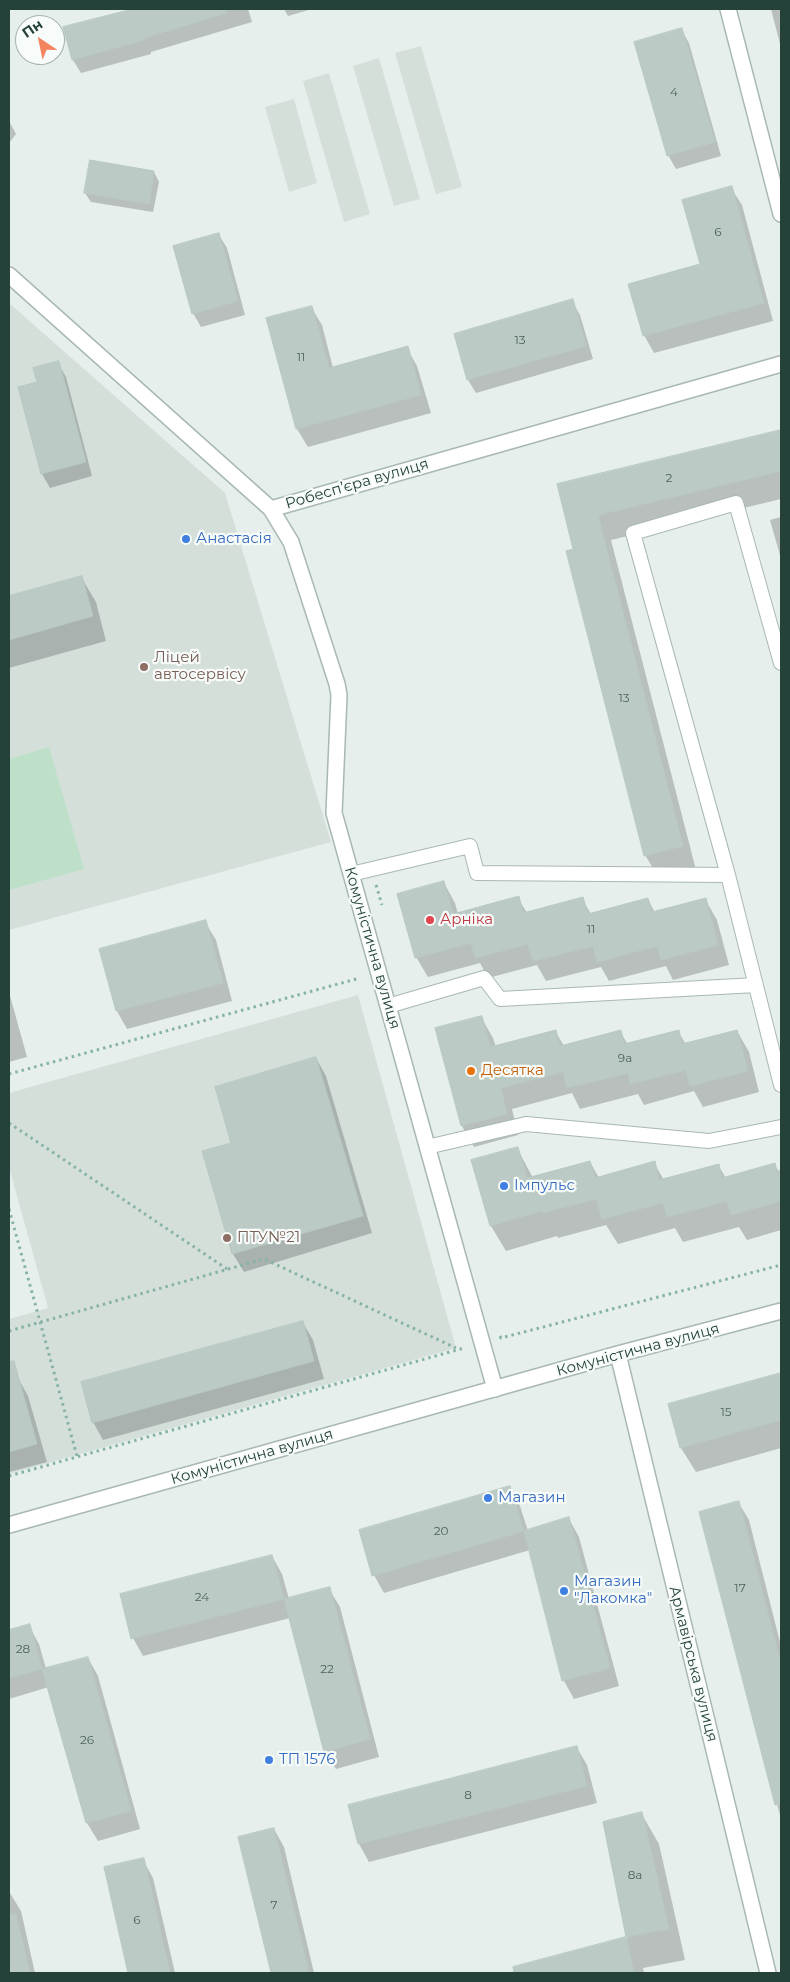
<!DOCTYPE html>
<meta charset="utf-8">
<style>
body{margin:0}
#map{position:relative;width:790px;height:1982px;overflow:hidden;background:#e6efeb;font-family:Montserrat,sans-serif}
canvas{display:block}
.frame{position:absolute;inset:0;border:10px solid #24423a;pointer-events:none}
.north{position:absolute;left:15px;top:15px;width:50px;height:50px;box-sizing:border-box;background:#f7fbf9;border:1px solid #a3b1ad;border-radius:50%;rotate:326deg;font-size:14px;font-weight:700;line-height:20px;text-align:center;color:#24423a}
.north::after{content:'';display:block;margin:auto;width:18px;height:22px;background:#f4845f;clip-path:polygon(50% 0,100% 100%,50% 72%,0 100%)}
</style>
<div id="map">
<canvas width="790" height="1982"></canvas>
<div class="frame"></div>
<div class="north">Пн</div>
</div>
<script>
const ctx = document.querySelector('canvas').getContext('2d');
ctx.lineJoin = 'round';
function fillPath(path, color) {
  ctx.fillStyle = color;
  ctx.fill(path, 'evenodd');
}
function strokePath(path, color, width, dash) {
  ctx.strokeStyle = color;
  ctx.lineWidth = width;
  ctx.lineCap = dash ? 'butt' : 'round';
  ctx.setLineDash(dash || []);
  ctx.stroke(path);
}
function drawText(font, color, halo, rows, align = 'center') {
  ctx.font = font + ' Montserrat,sans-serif';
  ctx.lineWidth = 4.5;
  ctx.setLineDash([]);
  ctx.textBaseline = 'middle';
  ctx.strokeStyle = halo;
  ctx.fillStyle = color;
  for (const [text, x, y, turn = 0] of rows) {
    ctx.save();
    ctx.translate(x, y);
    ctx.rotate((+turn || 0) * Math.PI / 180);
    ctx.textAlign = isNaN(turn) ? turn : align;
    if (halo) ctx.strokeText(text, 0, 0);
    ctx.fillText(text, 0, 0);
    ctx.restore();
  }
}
const built = new Path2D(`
 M 421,46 L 462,187 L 436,194 L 395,53 Z
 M 379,58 L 420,199 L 394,206 L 353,66 Z
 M 329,73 L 370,214 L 344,222 L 303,81 Z
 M 294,99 L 317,183 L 289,192 L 265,107 Z
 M 9,303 L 225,493 L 331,842 L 9,930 Z
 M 358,995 L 456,1348 L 9,1474 L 9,1319 L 48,1308 L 9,1167 L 9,1093 Z`);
const green = new Path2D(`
 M 49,747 L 84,869 L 9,890 L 9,759 Z`);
const shadow = new Path2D(`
 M 138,9 L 248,9 L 252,22 L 151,52 L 151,54 L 81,73 L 73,60 L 65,28 Z
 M 284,9 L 312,9 L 288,16 Z
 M 771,9 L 781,9 L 781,48 Z
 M 681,29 L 689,43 L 721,156 L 676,169 L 668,155 Z
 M 9,121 L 16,134 L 9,143 Z
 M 154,172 L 159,182 L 153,212 L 91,202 L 85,193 Z
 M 731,188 L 742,205 L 773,321 L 654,353 L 644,335 L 701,265 Z
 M 219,235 L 227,248 L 245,315 L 201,327 L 193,313 Z
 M 572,301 L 580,315 L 593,359 L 476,393 L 468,380 Z
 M 311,307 L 322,325 L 333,368 L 407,348 L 417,366 L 431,413 L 308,447 L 297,429 L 268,319 Z
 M 58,363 L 66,377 L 92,476 L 50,488 L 42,474 L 20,388 L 38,383 Z
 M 781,431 L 781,499 L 611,540 L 696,870 L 660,880 L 645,855 L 559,485 Z
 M 781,517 L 781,559 L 770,520 Z
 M 81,577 L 96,602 L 106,641 L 9,668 L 9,597 Z
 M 444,883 L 455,903 L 458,914 L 518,898 L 527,913 L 582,899 L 591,914 L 648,899 L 655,913 L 705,899 L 717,920 L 729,965 L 673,980 L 666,966 L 609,981 L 601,967 L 546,981 L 537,965 L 488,978 L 480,963 L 428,977 L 416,957 Z
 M 205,922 L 216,940 L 232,1001 L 127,1029 L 117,1011 L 101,950 Z
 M 9,992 L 27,1057 L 9,1062 Z
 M 481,1017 L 493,1038 L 496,1047 L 555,1031 L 564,1046 L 620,1031 L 628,1045 L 678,1031 L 686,1045 L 737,1031 L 749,1052 L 759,1092 L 703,1107 L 694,1091 L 644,1105 L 638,1094 L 580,1109 L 572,1093 L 512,1109 L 518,1135 L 474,1147 L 462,1126 Z
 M 316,1058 L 326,1076 L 372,1233 L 244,1272 L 233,1254 L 204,1152 L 233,1144 Z
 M 517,1148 L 533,1178 L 590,1162 L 599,1178 L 654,1163 L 664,1180 L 718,1165 L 726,1178 L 775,1165 L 779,1172 L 781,1172 L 781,1230 L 747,1240 L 739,1227 L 683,1242 L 675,1228 L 618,1244 L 606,1225 L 558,1238 L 557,1236 L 506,1251 L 491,1226 Z
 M 303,1323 L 313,1340 L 324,1379 L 103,1440 L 93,1422 Z
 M 781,1374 L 781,1448 L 696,1472 L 681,1448 L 670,1405 Z
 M 18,1378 L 28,1396 L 47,1462 L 9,1472 L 9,1380 Z
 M 510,1488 L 520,1506 L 528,1531 L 569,1519 L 579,1537 L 619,1686 L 574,1699 L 564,1681 L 530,1550 L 384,1593 L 374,1575 Z
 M 738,1502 L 749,1520 L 781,1646 L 781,1819 L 700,1512 Z
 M 272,1556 L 282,1574 L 289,1599 L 329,1589 L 340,1607 L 379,1757 L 336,1769 L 325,1751 L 290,1618 L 143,1656 L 133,1638 Z
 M 29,1626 L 39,1644 L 46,1669 L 88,1658 L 98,1676 L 140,1829 L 98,1841 L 87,1823 L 49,1687 L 9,1699 L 9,1632 Z
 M 577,1748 L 587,1765 L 597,1803 L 369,1862 L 359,1844 Z
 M 641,1813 L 659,1844 L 685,1960 L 643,1968 L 644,1973 L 519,1973 L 518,1967 L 628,1938 L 605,1822 Z
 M 274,1829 L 284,1847 L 314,1973 L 272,1973 L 240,1838 Z
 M 143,1860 L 153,1878 L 175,1973 L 130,1973 L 105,1868 Z
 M 10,1893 L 21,1911 L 35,1973 L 9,1973 Z`);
const building = new Path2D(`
 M 133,9 L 226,9 L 227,13 L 144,38 L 144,40 L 72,60 L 63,27 Z
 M 682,28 L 715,142 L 667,156 L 634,42 Z
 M 90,160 L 154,171 L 149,204 L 84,193 Z
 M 732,186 L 764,303 L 643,336 L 628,284 L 700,264 L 682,200 Z
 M 219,233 L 238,301 L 192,314 L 173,246 Z
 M 573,299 L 586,346 L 467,380 L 454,334 Z
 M 312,306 L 329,368 L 408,346 L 421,395 L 296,429 L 266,318 Z
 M 59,361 L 86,462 L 41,474 L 18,387 L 37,382 L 33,368 Z
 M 781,430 L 781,471 L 598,515 L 683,846 L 644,856 L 566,551 L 573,549 L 557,484 Z
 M 82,576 L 93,616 L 9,640 L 9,596 Z
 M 444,881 L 453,914 L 519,896 L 523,913 L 583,897 L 588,914 L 648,898 L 652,912 L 706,898 L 718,945 L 661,960 L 657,946 L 597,962 L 593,946 L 533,961 L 528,944 L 475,958 L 471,943 L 415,958 L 397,894 Z
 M 206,920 L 223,983 L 116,1011 L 99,949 Z
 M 482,1016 L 490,1047 L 556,1030 L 560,1046 L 621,1030 L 624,1044 L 679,1030 L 682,1044 L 737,1030 L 748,1071 L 690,1086 L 686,1070 L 630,1084 L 628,1073 L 567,1088 L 563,1072 L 501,1088 L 507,1114 L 461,1126 L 435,1028 Z
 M 316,1057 L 363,1216 L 232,1254 L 202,1151 L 231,1143 L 215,1087 Z
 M 518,1147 L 527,1178 L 590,1161 L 595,1178 L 655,1161 L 659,1180 L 719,1164 L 722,1178 L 775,1163 L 777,1172 L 781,1170 L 781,1201 L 731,1215 L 727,1201 L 667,1217 L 663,1203 L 602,1219 L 596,1199 L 542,1213 L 542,1211 L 490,1226 L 471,1160 Z
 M 303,1321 L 314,1361 L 92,1423 L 81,1382 Z
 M 14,1361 L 37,1444 L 9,1452 L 9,1362 Z
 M 781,1373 L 781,1420 L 680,1448 L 668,1404 Z
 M 510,1486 L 524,1531 L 372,1576 L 359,1530 Z
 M 739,1501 L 781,1664 L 781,1804 L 775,1805 L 699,1512 Z
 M 569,1517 L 610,1668 L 562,1681 L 524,1531 Z
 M 272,1555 L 284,1599 L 131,1639 L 120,1594 Z
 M 330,1587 L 370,1739 L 324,1752 L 284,1599 Z
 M 30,1624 L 42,1669 L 9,1678 L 9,1630 Z
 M 88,1657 L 131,1811 L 86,1823 L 42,1669 Z
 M 577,1746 L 587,1786 L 358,1844 L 348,1805 Z
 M 642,1812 L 669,1929 L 626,1937 L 603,1822 Z
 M 274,1828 L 309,1973 L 271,1973 L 238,1837 Z
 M 144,1858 L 170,1973 L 128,1973 L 104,1867 Z
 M 16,1914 L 30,1973 L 9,1973 L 9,1915 Z
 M 626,1937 L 634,1973 L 514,1973 L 513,1967 Z`);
const path = new Path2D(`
 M 376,885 L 382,905
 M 9,1074 L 360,978
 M 9,1123 L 227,1269
 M 9,1209 L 77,1456
 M 9,1331 L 264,1259 L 456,1348
 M 500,1336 L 501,1338 L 781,1265
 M 9,1476 L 464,1348`);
const service = new Path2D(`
 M 351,874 L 470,846 L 477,873 L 728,875 L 633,533 L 736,503 L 781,663
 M 728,875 L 781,1085
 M 388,1006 L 484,978 L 500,999 L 756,985
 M 427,1147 L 526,1124 L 709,1141 L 781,1127`);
const minor = new Path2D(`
 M 728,9 L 781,214
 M 9,275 L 271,509 L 781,364
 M 271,509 L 291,542 L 337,684 L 339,695 L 334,813 L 495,1389`);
const tertiary = new Path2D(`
 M 618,1354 L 768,1973
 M 9,1525 L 618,1354 L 781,1311`);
const markers = [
 [186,539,5,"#3f7fe0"],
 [144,667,5,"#8d6e63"],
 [430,920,5,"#e0444e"],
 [471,1071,5,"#e8710a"],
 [504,1186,5,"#3f7fe0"],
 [227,1238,5,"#8d6e63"],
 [488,1498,5,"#3f7fe0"],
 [564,1591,5,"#3f7fe0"],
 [269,1760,5,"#3f7fe0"]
];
const numberNames = [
 ["4",674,92],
 ["6",718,232],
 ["13",520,340],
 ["11",301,357],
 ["2",669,478],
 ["13",624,698],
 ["11",591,929],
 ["9а",625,1058],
 ["15",726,1412],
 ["20",441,1531],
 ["17",740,1588],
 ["24",202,1597],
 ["28",23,1649],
 ["22",327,1669],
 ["26",87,1740],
 ["8",468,1795],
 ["8а",635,1875],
 ["7",274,1905],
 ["6",137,1920]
];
const streetNames = [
 ["Робесп’єра вулиця",357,484,-16],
 ["Комуністична вулиця",372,948,74],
 ["Комуністична вулиця",638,1350,-15],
 ["Комуністична вулиця",252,1457,-16],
 ["Армавірська вулиця",693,1664,76]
];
const shopNames = [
 ["Анастасія",196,539],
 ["Імпульс",514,1186],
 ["Магазин",498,1498],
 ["Магазин",574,1582],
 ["\"Лакомка\"",574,1599],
 ["ТП 1576",279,1760]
];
const educationNames = [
 ["Ліцей",154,658],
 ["автосервісу",154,675],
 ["ПТУ№21",237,1238]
];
const healthNames = [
 ["Арніка",440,920]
];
const foodNames = [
 ["Десятка",481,1071]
];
fillPath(built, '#d4dfda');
fillPath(green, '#bfe0c8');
fillPath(shadow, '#0003');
fillPath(building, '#bbcac4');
strokePath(building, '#b8c9c2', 1);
strokePath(service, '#a8b8b2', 16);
strokePath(minor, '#a8b8b2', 18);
strokePath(tertiary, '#a8b8b2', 18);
strokePath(path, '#86b3a5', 3, [2.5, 4]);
strokePath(service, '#fff', 14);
strokePath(minor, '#fff', 15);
strokePath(tertiary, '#fff', 15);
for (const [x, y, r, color] of markers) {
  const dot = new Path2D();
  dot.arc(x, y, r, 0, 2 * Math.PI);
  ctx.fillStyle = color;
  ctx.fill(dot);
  strokePath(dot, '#f7fbf9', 2);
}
drawText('12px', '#4a645c', null, numberNames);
drawText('15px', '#24423a', '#f7fbf9', streetNames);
drawText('15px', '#366cbe', '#f7fbf9', shopNames, 'left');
drawText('15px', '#785e54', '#f7fbf9', educationNames, 'left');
drawText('15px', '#be3a42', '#f7fbf9', healthNames, 'left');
drawText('15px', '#c56008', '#f7fbf9', foodNames, 'left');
</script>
